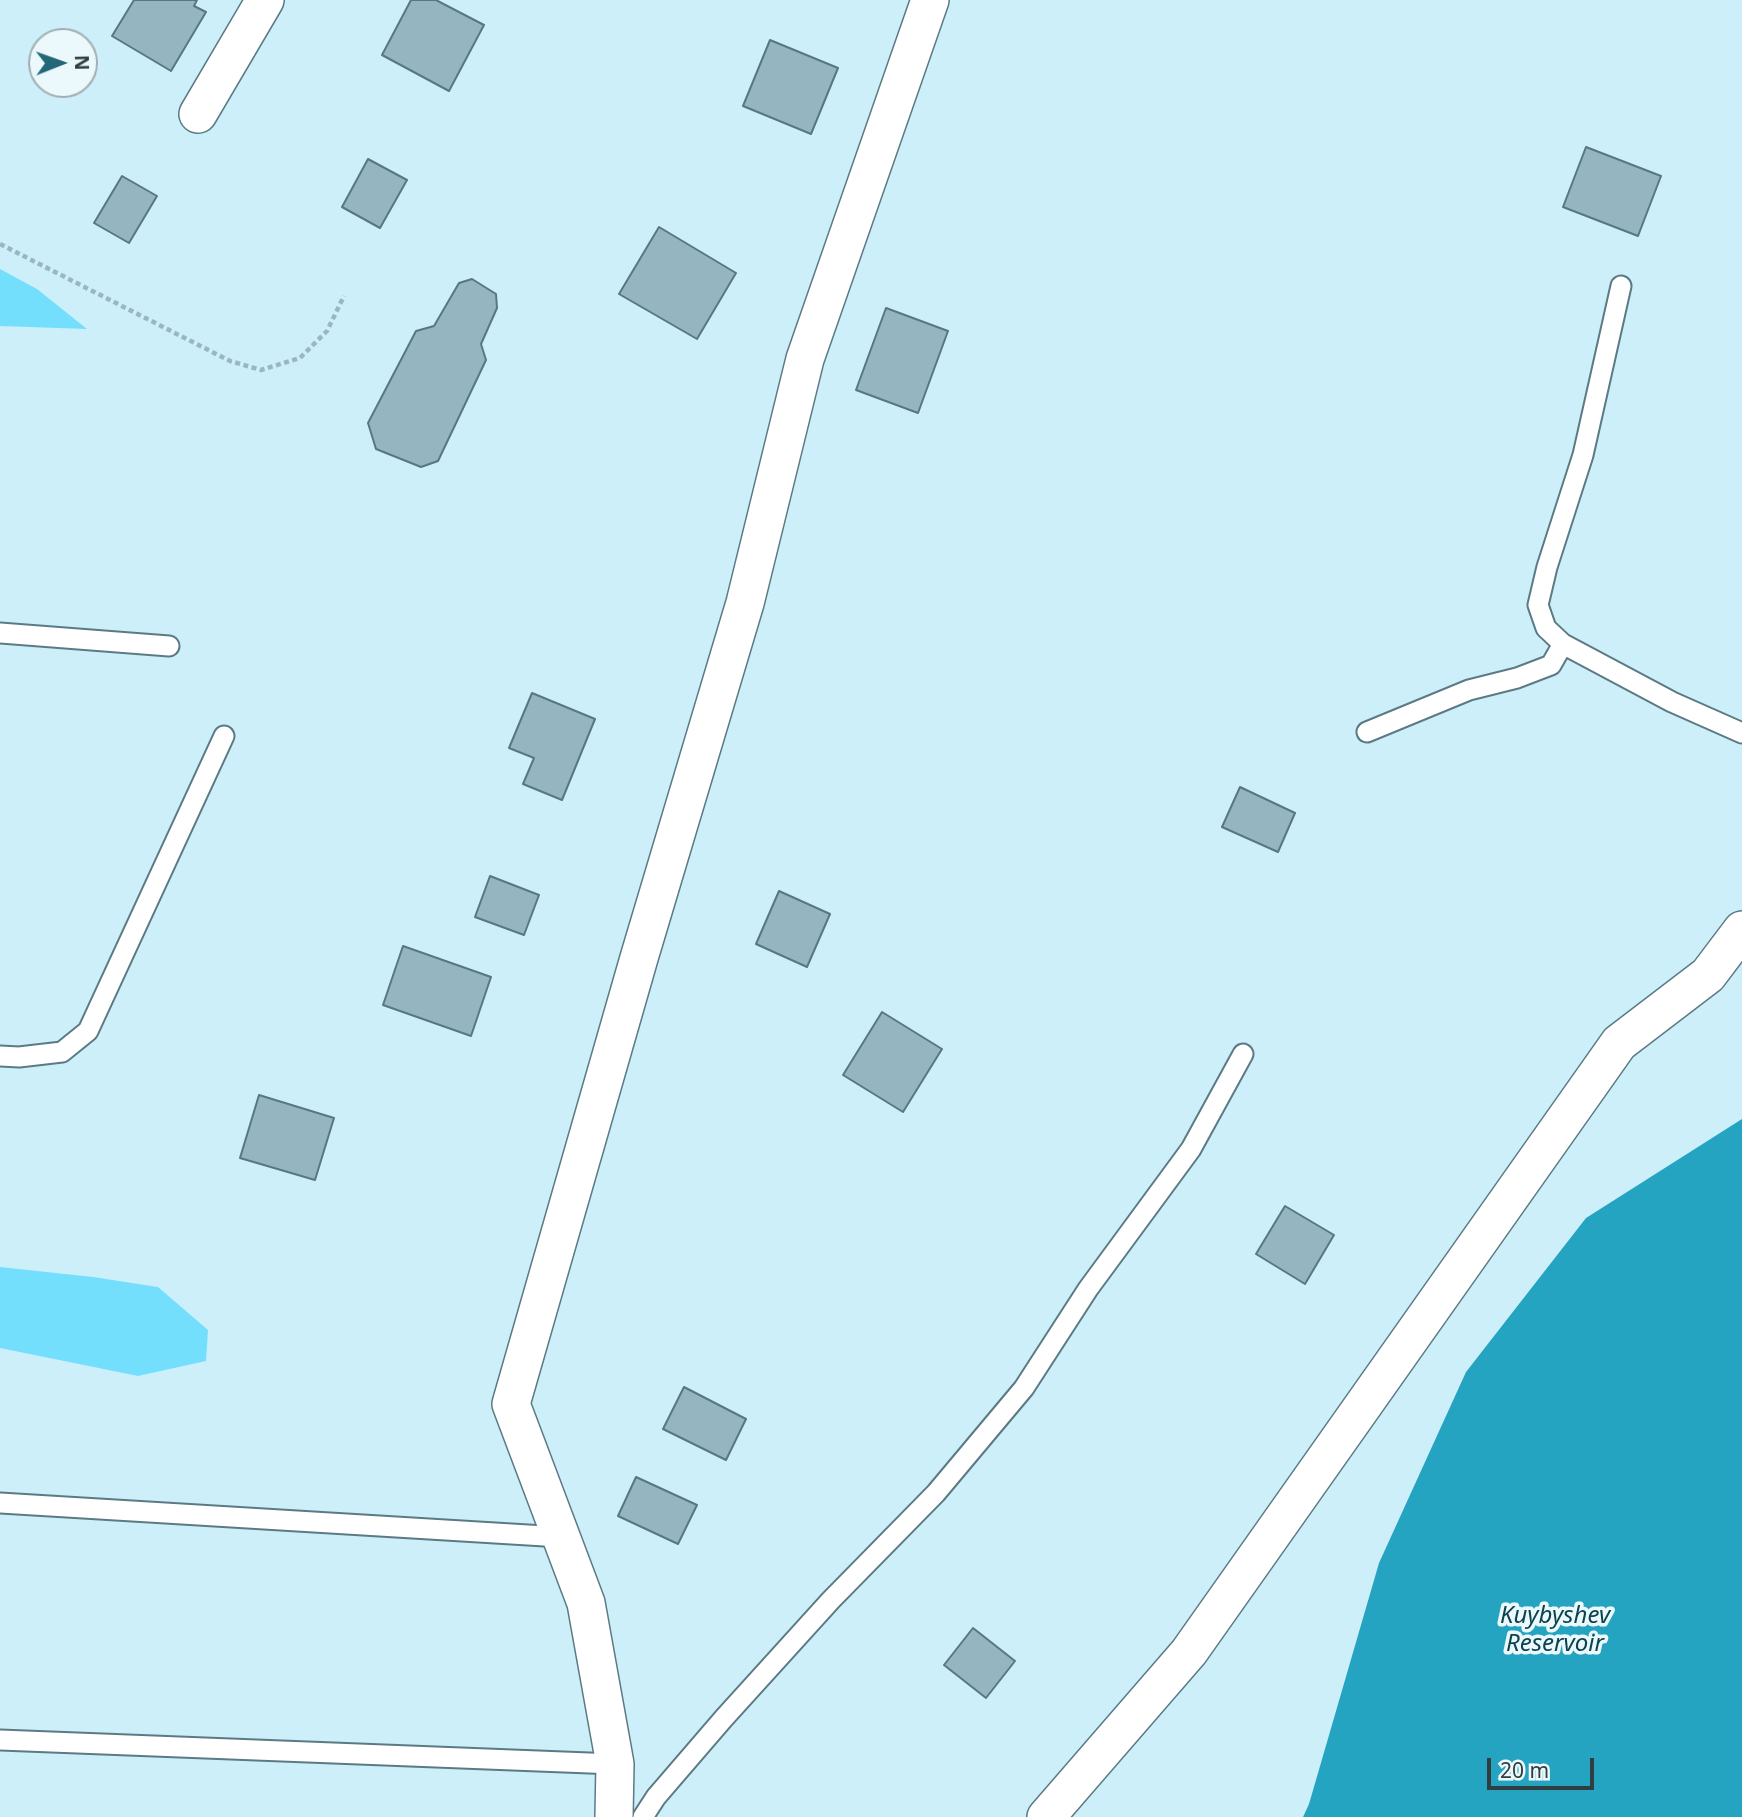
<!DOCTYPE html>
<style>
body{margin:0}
#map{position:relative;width:1742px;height:1817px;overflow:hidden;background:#cdeffa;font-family:"Noto Sans",sans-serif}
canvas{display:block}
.north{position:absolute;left:28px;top:28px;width:70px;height:70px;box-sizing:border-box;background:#ebf9fd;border:2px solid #a0aeb2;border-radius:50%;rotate:89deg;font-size:19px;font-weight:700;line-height:28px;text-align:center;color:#303e42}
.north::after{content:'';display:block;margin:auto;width:24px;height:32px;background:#236778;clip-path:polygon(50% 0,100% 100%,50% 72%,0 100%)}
.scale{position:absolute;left:1487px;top:1758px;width:107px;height:32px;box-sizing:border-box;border:4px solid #303e42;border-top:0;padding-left:9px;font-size:21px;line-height:24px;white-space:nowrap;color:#303e42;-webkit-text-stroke:5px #ebf9fd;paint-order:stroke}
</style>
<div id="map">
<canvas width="1742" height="1817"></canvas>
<div class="north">N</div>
<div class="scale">20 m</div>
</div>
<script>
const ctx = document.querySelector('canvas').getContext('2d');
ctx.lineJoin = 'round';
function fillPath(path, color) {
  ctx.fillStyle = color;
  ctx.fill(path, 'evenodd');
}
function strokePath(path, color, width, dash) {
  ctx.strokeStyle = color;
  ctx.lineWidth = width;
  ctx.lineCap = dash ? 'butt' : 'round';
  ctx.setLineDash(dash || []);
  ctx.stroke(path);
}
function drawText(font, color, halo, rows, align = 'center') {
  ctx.font = font + ' "Noto Sans",sans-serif';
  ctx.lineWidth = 7;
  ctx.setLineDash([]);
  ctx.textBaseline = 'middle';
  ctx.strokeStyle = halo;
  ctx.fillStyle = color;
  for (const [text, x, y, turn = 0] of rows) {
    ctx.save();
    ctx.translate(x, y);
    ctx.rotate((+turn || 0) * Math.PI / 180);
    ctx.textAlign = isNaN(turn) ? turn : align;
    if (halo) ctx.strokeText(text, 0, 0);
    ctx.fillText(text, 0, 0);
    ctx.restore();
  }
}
const green = new Path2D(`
 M 0,269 L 37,289 L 87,329 L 0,326 Z
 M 0,1267 L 93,1277 L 158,1287 L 208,1330 L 206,1361 L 138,1376 L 0,1348 Z`);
const water = new Path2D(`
 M 1742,1119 L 1742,1817 L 1303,1817 L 1309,1804 L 1379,1563 L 1466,1372 L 1586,1218 Z`);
const building = new Path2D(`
 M 134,0 L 197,0 L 194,6 L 206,12 L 171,71 L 112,36 Z
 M 411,0 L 436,0 L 484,25 L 449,91 L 382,55 Z
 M 770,40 L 838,68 L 811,134 L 743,106 Z
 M 1586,147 L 1661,176 L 1638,236 L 1563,207 Z
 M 368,159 L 407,180 L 380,228 L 342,207 Z
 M 122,176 L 157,196 L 129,243 L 94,223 Z
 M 659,227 L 736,273 L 697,339 L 619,294 Z
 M 472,279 L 496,294 L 497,308 L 481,344 L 486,360 L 438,461 L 421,467 L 376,449 L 368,423 L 416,331 L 434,326 L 459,283 Z
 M 886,308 L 948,331 L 918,413 L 856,390 Z
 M 532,693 L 595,719 L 562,800 L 523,784 L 534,758 L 509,748 Z
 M 1240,787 L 1295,813 L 1278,852 L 1222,827 Z
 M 490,876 L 539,895 L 524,935 L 475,917 Z
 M 779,891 L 830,914 L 807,967 L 756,944 Z
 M 403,946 L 491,977 L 471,1036 L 383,1005 Z
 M 882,1012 L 942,1049 L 903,1112 L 843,1075 Z
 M 259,1095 L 334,1118 L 315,1180 L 240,1158 Z
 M 1285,1206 L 1334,1235 L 1305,1284 L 1256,1254 Z
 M 684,1387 L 746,1419 L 726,1460 L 663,1429 Z
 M 636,1477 L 697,1505 L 678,1544 L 618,1516 Z
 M 973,1628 L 1015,1661 L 986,1698 L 944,1665 Z`);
const path = new Path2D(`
 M 0,244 L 230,361 L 261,370 L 300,358 L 327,331 L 344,296`);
const lane = new Path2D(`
 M 1621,286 L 1583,455 L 1547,567 L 1538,605 L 1546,628 L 1563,644 L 1672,702 L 1742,733
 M 0,633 L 169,646
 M 1367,732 L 1469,690 L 1517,678 L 1551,665 L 1563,644
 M 0,1056 L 19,1057 L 62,1052 L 88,1031 L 224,736
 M 0,1503 L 561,1537
 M 0,1740 L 615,1764
 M 643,1817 L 656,1797 L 724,1718 L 831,1600 L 936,1493 L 1024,1388 L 1088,1289 L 1191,1149 L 1243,1054`);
const street = new Path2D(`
 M 198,114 L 265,0
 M 614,1817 L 615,1764 L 586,1603 L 511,1404 L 639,958 L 745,603 L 805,359 L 930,0
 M 1046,1817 L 1189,1652 L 1619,1043 L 1708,975 L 1742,930`);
const waterNames = [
 ["Kuybyshev",1555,1616],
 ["Reservoir",1555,1644]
];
fillPath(green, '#74dffd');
fillPath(water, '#25a4c2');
fillPath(building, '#95b6c0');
strokePath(building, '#587881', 2);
strokePath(lane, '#5b7a84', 23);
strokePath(street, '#5b7a84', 40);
strokePath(path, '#9ab6be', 4.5, [5, 3.5]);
strokePath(lane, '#fff', 19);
strokePath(street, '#fff', 37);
drawText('italic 24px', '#0d424f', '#ebf9fd', waterNames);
</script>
